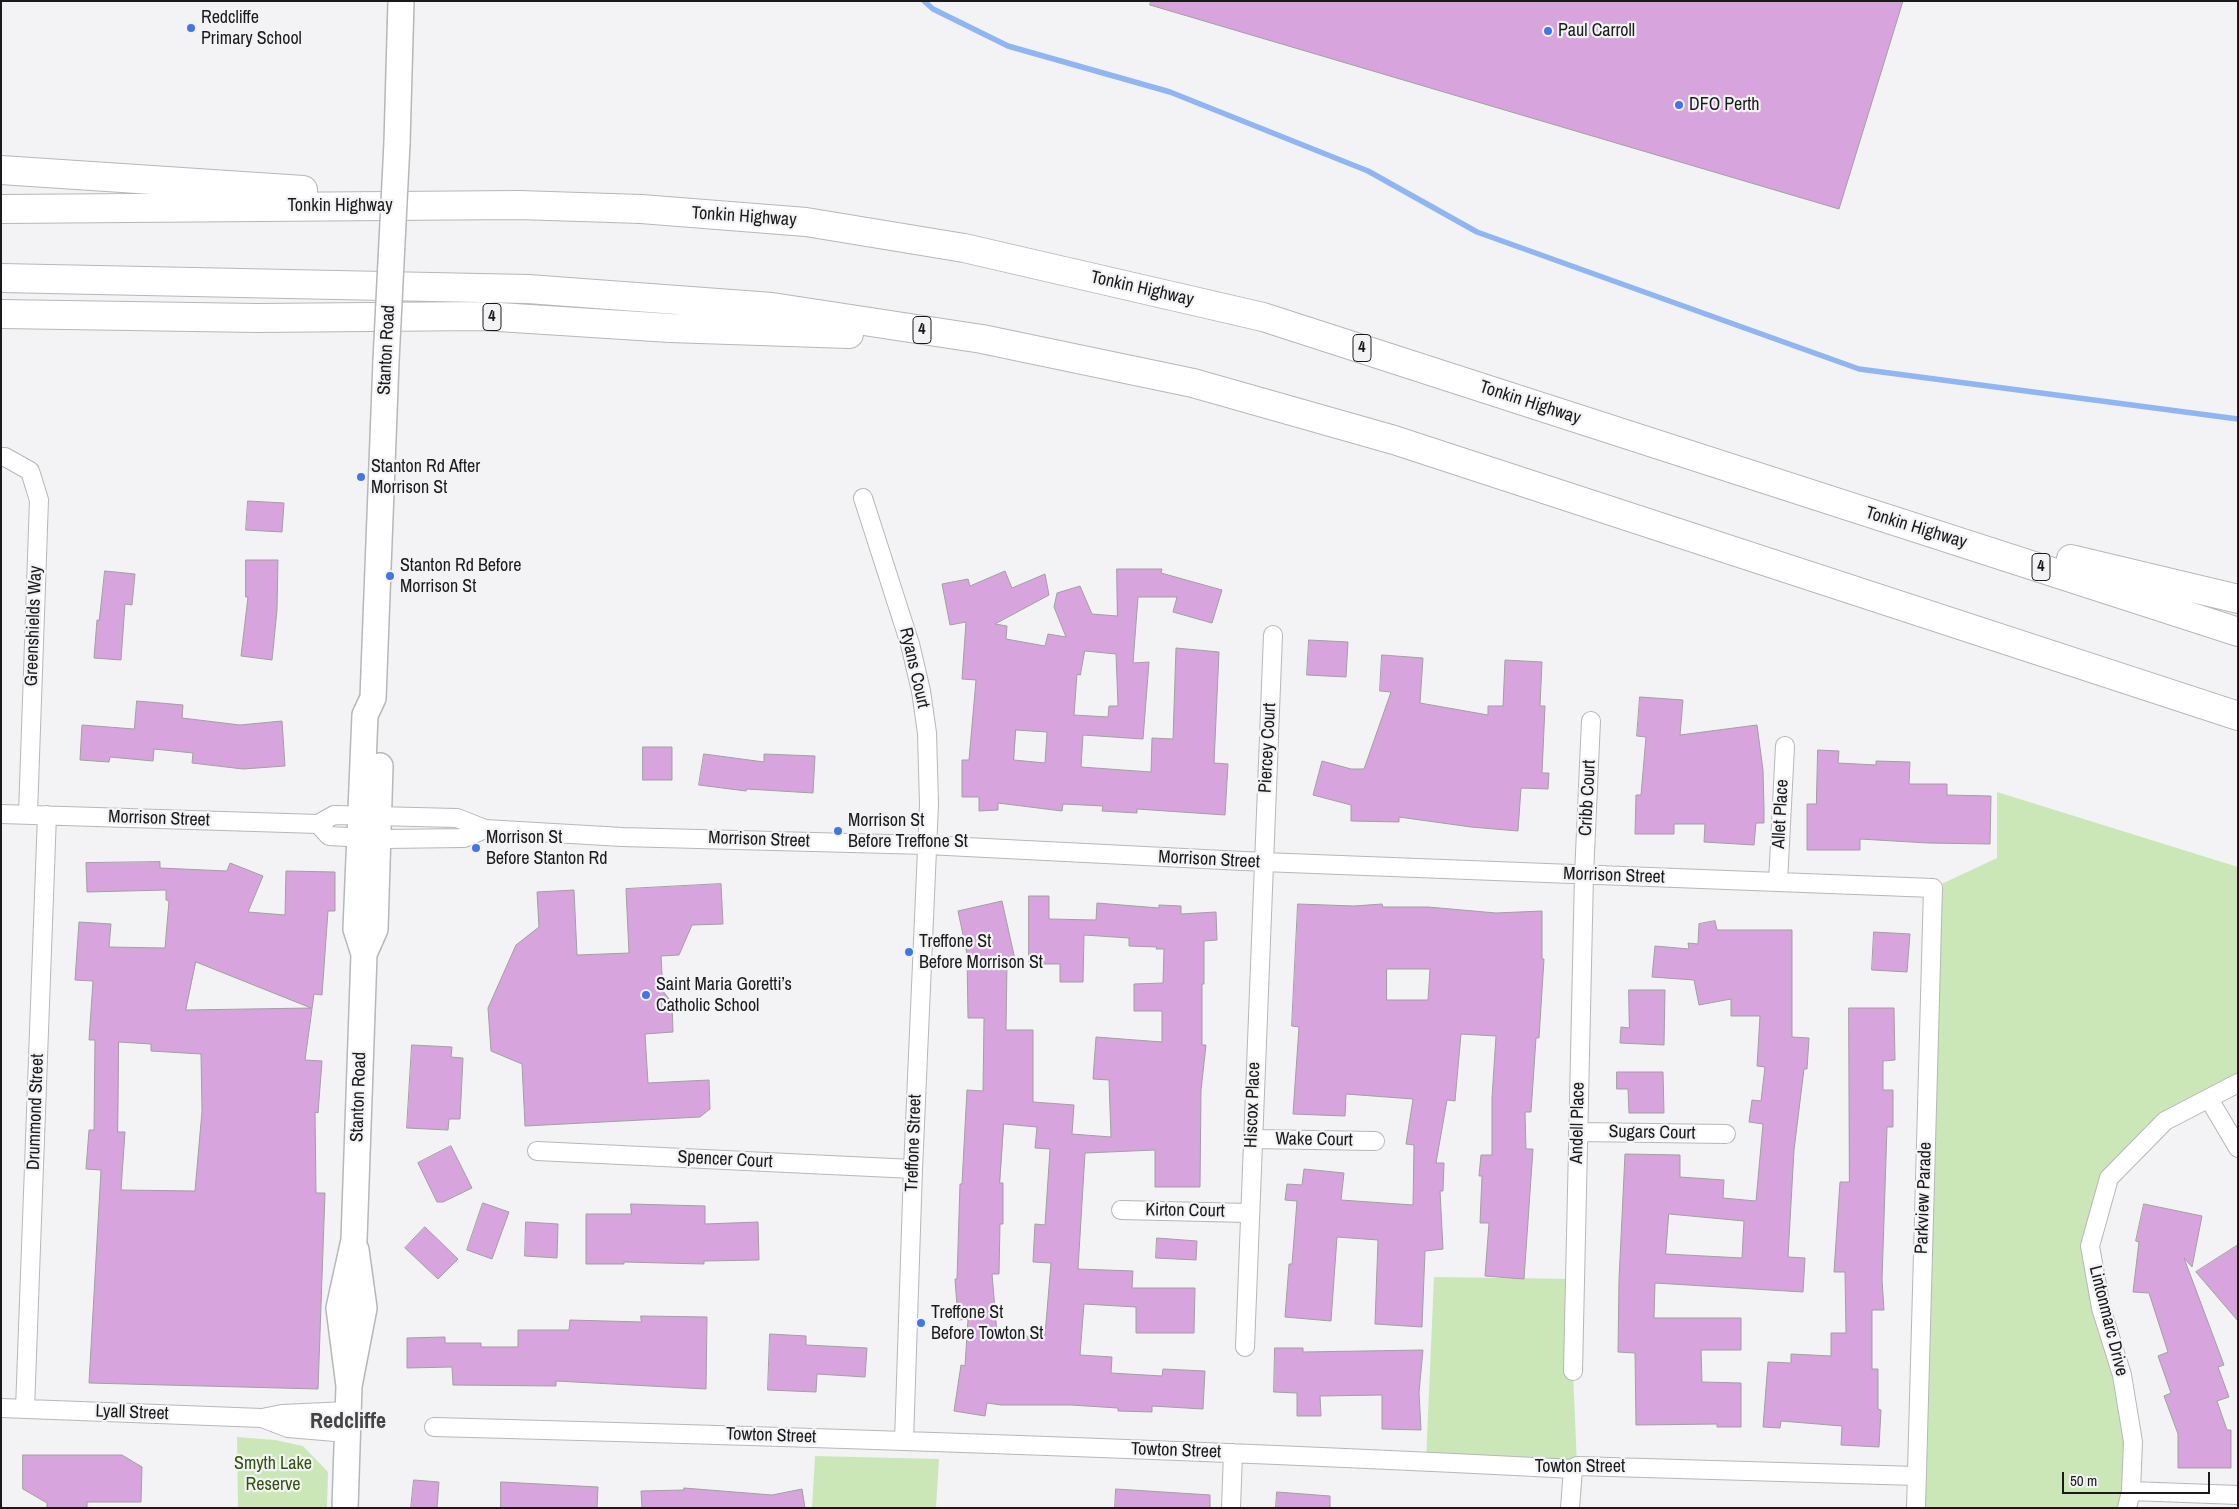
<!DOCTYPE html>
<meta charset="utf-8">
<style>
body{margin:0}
#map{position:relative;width:2239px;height:1509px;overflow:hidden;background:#f3f3f5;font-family:"Archivo Narrow",sans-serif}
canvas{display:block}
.frame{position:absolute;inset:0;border:2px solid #1a1a1b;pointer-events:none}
.scale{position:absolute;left:2062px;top:1472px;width:148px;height:22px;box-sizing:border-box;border:2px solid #1a1a1b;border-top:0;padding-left:6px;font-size:15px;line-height:18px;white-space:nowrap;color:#1a1a1b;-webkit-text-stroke:4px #f3f3f5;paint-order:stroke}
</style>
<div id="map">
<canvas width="2239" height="1509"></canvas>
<div class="frame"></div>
<div class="scale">50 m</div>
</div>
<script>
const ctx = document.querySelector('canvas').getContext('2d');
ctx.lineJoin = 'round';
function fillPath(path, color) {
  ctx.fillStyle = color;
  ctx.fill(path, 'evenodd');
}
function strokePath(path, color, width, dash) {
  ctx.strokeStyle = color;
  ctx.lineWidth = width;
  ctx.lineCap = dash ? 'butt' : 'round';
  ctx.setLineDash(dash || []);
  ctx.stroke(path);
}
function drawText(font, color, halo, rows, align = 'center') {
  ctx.font = font + ' "Archivo Narrow",sans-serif';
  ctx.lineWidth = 4.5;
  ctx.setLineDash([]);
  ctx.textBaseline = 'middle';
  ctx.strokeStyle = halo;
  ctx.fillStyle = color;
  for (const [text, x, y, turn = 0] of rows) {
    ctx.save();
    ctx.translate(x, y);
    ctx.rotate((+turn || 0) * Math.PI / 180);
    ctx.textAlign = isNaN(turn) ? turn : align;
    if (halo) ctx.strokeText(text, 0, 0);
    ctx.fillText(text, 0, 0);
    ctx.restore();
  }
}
const green = new Path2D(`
 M 1997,792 L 2238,867 L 2238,1083 L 2165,1121 L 2109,1178 L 2090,1246 L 2122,1375 L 2127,1508 L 1916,1508 L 1933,888 L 1997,858 Z
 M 1434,1277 L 1575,1279 L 1573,1371 L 1577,1466 L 1426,1461 Z
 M 237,1437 L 275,1440 L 303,1446 L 328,1472 L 327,1508 L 238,1508 Z
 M 815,1456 L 939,1459 L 936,1508 L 812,1508 Z`);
const stream = new Path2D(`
 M 924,1 L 933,9 L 1008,46 L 1170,92 L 1368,171 L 1477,232 L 1859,369 L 2238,419`);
const building = new Path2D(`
 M 1151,1 L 1903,1 L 1839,209 L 1150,5 Z
 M 248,501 L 284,503 L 282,532 L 246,530 Z
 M 246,560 L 278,560 L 277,610 L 272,660 L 241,656 L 248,597 L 246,597 Z
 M 1117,569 L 1162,569 L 1161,573 L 1222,590 L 1212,623 L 1173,612 L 1177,597 L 1138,597 L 1133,663 L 1149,662 L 1143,739 L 1083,735 L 1081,767 L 1151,772 L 1152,738 L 1173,739 L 1176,648 L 1219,652 L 1214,763 L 1228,764 L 1225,815 L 1137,809 L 1137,813 L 1102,811 L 1103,806 L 1063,804 L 1062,811 L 998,803 L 998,810 L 979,811 L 979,797 L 962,797 L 962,760 L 969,760 L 976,680 L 962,679 L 966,622 L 950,625 L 942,584 L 968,579 L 970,586 L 1005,571 L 1012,588 L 1045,574 L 1049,595 L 995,624 L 1007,626 L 1006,639 L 1045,646 L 1048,634 L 1066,637 L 1054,607 L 1057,593 L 1080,586 L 1092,614 L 1117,616 ZM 1085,651 L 1116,654 L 1118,706 L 1109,706 L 1108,717 L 1074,715 L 1077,674 L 1080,675 ZM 1016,730 L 1047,732 L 1045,763 L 1014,760 Z
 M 105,571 L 135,574 L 132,605 L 125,604 L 121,660 L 94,658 L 97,620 L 99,620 Z
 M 1309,640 L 1348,642 L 1346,677 L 1307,675 Z
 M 1382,655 L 1423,658 L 1420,703 L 1488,715 L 1488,706 L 1503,706 L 1505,660 L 1542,662 L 1540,706 L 1545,706 L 1542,773 L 1549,773 L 1548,789 L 1521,788 L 1518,831 L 1471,827 L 1399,817 L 1399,822 L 1351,821 L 1351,805 L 1313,795 L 1322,761 L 1351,769 L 1364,769 L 1391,692 L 1380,691 Z
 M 1640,697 L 1683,700 L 1680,735 L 1757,725 L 1763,770 L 1764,808 L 1764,823 L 1756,823 L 1754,845 L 1704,842 L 1705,824 L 1674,824 L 1674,834 L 1635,834 L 1636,795 L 1641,795 L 1646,737 L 1637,736 Z
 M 137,701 L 183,705 L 182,718 L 240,725 L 282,721 L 285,766 L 243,769 L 192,763 L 193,753 L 154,749 L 153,761 L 110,757 L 109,762 L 80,760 L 82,725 L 134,729 Z
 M 643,747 L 672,747 L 672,780 L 643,780 Z
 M 1818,750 L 1839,751 L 1838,763 L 1876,765 L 1876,761 L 1910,762 L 1909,784 L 1947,784 L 1947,795 L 1991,796 L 1990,844 L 1928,843 L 1860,839 L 1860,850 L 1807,850 L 1807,804 L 1816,804 Z
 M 704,754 L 764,762 L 764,754 L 815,756 L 813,793 L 747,789 L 746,791 L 699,785 Z
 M 160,862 L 160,868 L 227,871 L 230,863 L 263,876 L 248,912 L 285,915 L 286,871 L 335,872 L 335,911 L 328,911 L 322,995 L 314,994 L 305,1060 L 322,1061 L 318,1113 L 315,1112 L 316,1193 L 325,1193 L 318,1389 L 89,1383 L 101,1170 L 86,1169 L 89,1130 L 94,1130 L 95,1040 L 89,1040 L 93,981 L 75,980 L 79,922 L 111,924 L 109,947 L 165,948 L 169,901 L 166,900 L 166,890 L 87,892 L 86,863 ZM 196,962 L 311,1008 L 186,1010 ZM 119,1042 L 151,1044 L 151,1051 L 201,1054 L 202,1111 L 195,1191 L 121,1190 L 125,1132 L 118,1132 Z
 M 721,884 L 723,924 L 692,925 L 679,955 L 661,956 L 663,991 L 672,1003 L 673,1032 L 645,1034 L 648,1083 L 709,1080 L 710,1109 L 700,1117 L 525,1126 L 522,1064 L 491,1051 L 488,1008 L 516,945 L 539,927 L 537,892 L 574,890 L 577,955 L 629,953 L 626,889 Z
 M 1029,896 L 1049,896 L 1049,919 L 1096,920 L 1097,903 L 1159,908 L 1159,905 L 1181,906 L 1181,914 L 1216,912 L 1217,940 L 1204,941 L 1204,984 L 1202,984 L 1202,1045 L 1206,1045 L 1201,1090 L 1200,1187 L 1155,1187 L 1155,1150 L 1085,1153 L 1078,1269 L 1133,1271 L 1132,1288 L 1195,1288 L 1194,1333 L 1136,1333 L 1136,1307 L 1084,1304 L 1080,1355 L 1112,1357 L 1111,1373 L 1162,1376 L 1163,1369 L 1205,1371 L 1203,1409 L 1152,1406 L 1152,1412 L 1118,1411 L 1118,1408 L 1071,1405 L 1001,1405 L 987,1403 L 985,1416 L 954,1411 L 961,1365 L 965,1366 L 968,1319 L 958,1320 L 955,1279 L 957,1279 L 960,1184 L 962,1184 L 967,1090 L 983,1091 L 984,1018 L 968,1018 L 967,954 L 958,911 L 1002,901 L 1016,964 L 1007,964 L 1006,1030 L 1033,1030 L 1033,1102 L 1074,1105 L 1072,1134 L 1111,1137 L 1109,1080 L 1093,1079 L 1096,1037 L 1162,1042 L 1162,1011 L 1134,1011 L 1134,984 L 1163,983 L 1164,949 L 1156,949 L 1157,947 L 1129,946 L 1129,938 L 1084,935 L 1083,982 L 1060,982 L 1060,964 L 1029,964 ZM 1004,1124 L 1037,1127 L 1035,1148 L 1050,1149 L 1045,1225 L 1035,1224 L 1033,1262 L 1051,1263 L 1045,1335 L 1036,1335 L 1036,1337 L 997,1334 L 992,1274 L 999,1274 L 1000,1224 L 1003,1224 L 1003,1183 L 1000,1183 Z
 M 1298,904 L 1354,906 L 1382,904 L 1383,907 L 1428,907 L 1496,913 L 1542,911 L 1542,959 L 1544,959 L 1539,1038 L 1536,1038 L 1531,1112 L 1525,1112 L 1526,1149 L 1533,1149 L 1524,1279 L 1485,1276 L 1489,1223 L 1480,1223 L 1482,1176 L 1479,1176 L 1481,1155 L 1492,1155 L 1492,1098 L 1496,1036 L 1461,1034 L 1455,1101 L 1447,1100 L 1436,1163 L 1444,1163 L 1443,1191 L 1440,1191 L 1443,1249 L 1425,1251 L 1422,1327 L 1375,1324 L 1378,1240 L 1337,1237 L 1331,1321 L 1285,1317 L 1289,1264 L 1292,1264 L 1297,1201 L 1285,1200 L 1287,1184 L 1302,1185 L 1304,1169 L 1344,1173 L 1341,1200 L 1413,1205 L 1414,1145 L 1406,1144 L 1413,1099 L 1346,1094 L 1345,1116 L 1293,1114 L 1299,1027 L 1292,1026 ZM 1387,969 L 1430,969 L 1428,1000 L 1387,1000 Z
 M 1715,921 L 1717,930 L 1792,930 L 1792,1037 L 1809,1038 L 1807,1069 L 1804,1069 L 1794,1150 L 1788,1257 L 1805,1258 L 1803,1292 L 1655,1283 L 1654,1318 L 1741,1318 L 1741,1350 L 1701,1350 L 1702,1382 L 1741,1383 L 1741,1427 L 1717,1427 L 1717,1424 L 1636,1425 L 1635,1353 L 1618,1352 L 1619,1280 L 1625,1154 L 1680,1155 L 1680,1177 L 1724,1180 L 1723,1198 L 1756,1201 L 1763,1124 L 1749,1122 L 1752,1100 L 1761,1101 L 1765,1067 L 1757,1066 L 1760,1016 L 1731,1016 L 1731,999 L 1699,1005 L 1694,980 L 1652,977 L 1655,946 L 1689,949 L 1688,943 L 1698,944 L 1699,924 ZM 1669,1214 L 1744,1221 L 1742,1258 L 1666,1254 Z
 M 1874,932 L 1910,934 L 1907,972 L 1872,970 Z
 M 1629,990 L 1665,990 L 1664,1045 L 1620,1043 L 1621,1027 L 1629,1028 Z
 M 1849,1008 L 1894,1008 L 1895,1060 L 1883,1061 L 1883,1090 L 1893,1090 L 1893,1127 L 1887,1127 L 1882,1280 L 1884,1310 L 1872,1310 L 1872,1369 L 1878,1369 L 1878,1409 L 1881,1410 L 1879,1447 L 1841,1445 L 1842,1426 L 1781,1421 L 1780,1428 L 1763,1427 L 1768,1362 L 1791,1363 L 1791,1354 L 1831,1356 L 1831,1333 L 1846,1333 L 1845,1272 L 1834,1272 L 1840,1182 L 1849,1182 Z
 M 412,1045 L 452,1047 L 451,1057 L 463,1058 L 460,1119 L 449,1119 L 448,1130 L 407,1128 Z
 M 1617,1072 L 1663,1072 L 1664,1113 L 1629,1113 L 1628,1089 L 1617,1089 Z
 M 451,1146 L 472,1188 L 443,1202 L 437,1202 L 418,1163 Z
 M 483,1203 L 509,1212 L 492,1259 L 467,1250 Z
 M 631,1204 L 705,1206 L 705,1224 L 758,1222 L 759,1260 L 704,1261 L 704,1264 L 624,1262 L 624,1264 L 586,1264 L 586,1214 L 631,1214 Z
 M 2144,1204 L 2202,1216 L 2192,1267 L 2184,1258 L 2224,1365 L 2218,1367 L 2229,1397 L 2217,1401 L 2227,1430 L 2231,1430 L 2231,1468 L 2178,1468 L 2178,1434 L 2164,1396 L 2171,1393 L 2158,1356 L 2168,1352 L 2149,1293 L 2133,1292 L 2139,1242 L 2136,1241 Z
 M 526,1222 L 558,1224 L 557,1258 L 525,1256 Z
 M 425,1227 L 458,1259 L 438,1279 L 405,1248 Z
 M 1157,1238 L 1197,1241 L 1196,1260 L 1156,1258 Z
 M 2238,1245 L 2238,1321 L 2196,1272 Z
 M 641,1316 L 707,1317 L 706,1389 L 556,1381 L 556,1386 L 453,1385 L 452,1367 L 407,1368 L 407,1338 L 445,1337 L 445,1343 L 481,1343 L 481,1347 L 518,1347 L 518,1330 L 569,1330 L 570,1320 L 641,1322 Z
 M 770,1334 L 806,1336 L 806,1345 L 867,1348 L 865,1377 L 817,1374 L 816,1392 L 768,1390 Z
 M 1275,1348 L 1303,1348 L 1303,1352 L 1423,1350 L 1419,1392 L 1421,1430 L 1382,1429 L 1382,1395 L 1320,1396 L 1321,1416 L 1297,1416 L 1297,1393 L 1274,1392 Z
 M 23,1455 L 122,1455 L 142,1467 L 141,1502 L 87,1502 L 87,1508 L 47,1508 L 47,1503 L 23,1489 Z
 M 414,1480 L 439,1482 L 437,1508 L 411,1508 Z
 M 501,1482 L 598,1487 L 597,1508 L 501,1508 Z
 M 684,1488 L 772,1495 L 802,1489 L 805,1508 L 642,1508 L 641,1491 L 684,1490 Z
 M 1116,1489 L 1210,1495 L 1210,1508 L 1115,1508 Z
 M 1277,1492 L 1330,1496 L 1330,1508 L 1276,1508 Z`);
const street = new Path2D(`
 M 1,457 L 5,457 L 30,471 L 39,500 L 28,814
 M 863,498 L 910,644 L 921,691 L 927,733 L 929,804 L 913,1169 L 904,1441
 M 1,814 L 318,824 L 334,815 L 457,818 L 485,829 L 622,837 L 927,845 L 1263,862 L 1933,888 L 1916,1508
 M 318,824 L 329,836 L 385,839 L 464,838 L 485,829
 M 1778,882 L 1785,746
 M 2209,1099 L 2238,1148
 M 1578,1132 L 1726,1134
 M 1252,1139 L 1375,1141
 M 537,1151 L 913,1169
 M 1121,1210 L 1249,1213
 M 1245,1347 L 1273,635
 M 1573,1371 L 1584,875 L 1591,721
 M 1,1408 L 262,1418 L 282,1414 L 348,1411
 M 25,1409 L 47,815
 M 262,1418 L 288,1428 L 347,1433
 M 434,1427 C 814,1437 1193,1449 1573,1469 L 1577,1466 L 1917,1476
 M 2131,1491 L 2238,1495
 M 1231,1508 L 1233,1453
 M 1570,1508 L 1573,1469
 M 2127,1508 L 2131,1491 L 2133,1442 L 2122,1375 L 2101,1308 L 2090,1246 L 2109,1178 L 2165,1121 L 2238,1083`);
const secondary = new Path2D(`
 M 397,143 L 401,1
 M 364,954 L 375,929 L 380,766
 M 349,1386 L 339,1308 L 354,1240 L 364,954 L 356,929 L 365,715 L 373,698 L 386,361
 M 345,1508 L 349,1386 L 364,1308 L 356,1250`);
const highway = new Path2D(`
 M 1,170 L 303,190
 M 1,209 L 519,205 L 641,209 L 806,222 L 964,248 L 1263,317 L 2238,632
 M 1,278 L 528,289 L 772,307 L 982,339 L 1193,383 L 1394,440 L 2238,716
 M 1,314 L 257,318 L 483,316 L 670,328 L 849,334
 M 2071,559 L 2238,599`);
const secondaryBridge = new Path2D(`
 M 386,361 L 397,143`);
const markers = [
 [191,28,5,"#4276e7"],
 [1548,31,5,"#4276e7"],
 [1679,105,5,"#4276e7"],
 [361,477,5,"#4276e7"],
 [390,576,5,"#4276e7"],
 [838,831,5,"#4276e7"],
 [476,848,5,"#4276e7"],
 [909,952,5,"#4276e7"],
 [646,995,5,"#4276e7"],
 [921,1323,5,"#4276e7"]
];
const shields = [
 [492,317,18],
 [922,330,18],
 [1362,348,18],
 [2041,567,18]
];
const shieldNames = [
 ["4",492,317],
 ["4",922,330],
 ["4",1362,348],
 ["4",2041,567]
];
const poiNames = [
 ["Redcliffe",201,18],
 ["Primary School",201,39],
 ["Paul Carroll",1558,31],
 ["DFO Perth",1689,105],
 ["Stanton Rd After",371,467],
 ["Morrison St",371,488],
 ["Stanton Rd Before",400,566],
 ["Morrison St",400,587],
 ["Morrison St",848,821],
 ["Before Treffone St",848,842],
 ["Morrison St",486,838],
 ["Before Stanton Rd",486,859],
 ["Treffone St",919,942],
 ["Before Morrison St",919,963],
 ["Saint Maria Goretti’s",656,985],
 ["Catholic School",656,1006],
 ["Treffone St",931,1313],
 ["Before Towton St",931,1334]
];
const streetNames = [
 ["Tonkin Highway",340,206],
 ["Tonkin Highway",744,217,4],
 ["Tonkin Highway",1142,289,13],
 ["Stanton Road",387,350,-87],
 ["Tonkin Highway",1530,403,18],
 ["Tonkin Highway",1916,528,17],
 ["Greenshields Way",34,626,-88],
 ["Ryans Court",914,668,77],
 ["Piercey Court",1268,748,-87],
 ["Cribb Court",1588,798,-87],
 ["Allet Place",1781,814,-87],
 ["Morrison Street",159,819,2],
 ["Morrison Street",759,840,2],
 ["Morrison Street",1209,860,3],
 ["Morrison Street",1614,876,2],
 ["Stanton Road",359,1097,-88],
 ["Hiscox Place",1253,1105,-88],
 ["Drummond Street",36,1112,-88],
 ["Andell Place",1578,1123,-89],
 ["Sugars Court",1652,1133,1],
 ["Wake Court",1314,1140,1],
 ["Treffone Street",914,1143,-88],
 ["Spencer Court",725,1160,3],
 ["Parkview Parade",1924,1198,-88],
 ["Kirton Court",1185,1211,1],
 ["Lintonmarc Drive",2108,1321,76],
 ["Lyall Street",132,1413,2],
 ["Towton Street",771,1436,2],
 ["Towton Street",1176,1451,2],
 ["Towton Street",1580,1467]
];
const parkNames = [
 ["Smyth Lake",273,1464],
 ["Reserve",273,1485]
];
const districtNames = [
 ["Redcliffe",348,1422]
];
fillPath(green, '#cbe7b8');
strokePath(stream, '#8fb6f3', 5.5);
fillPath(building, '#d8a4de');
strokePath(building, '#a19fa1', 1);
strokePath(street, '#b6b7b9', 20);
strokePath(secondary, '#b6b7b9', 28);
strokePath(highway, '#b6b7b9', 30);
strokePath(street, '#fff', 18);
strokePath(secondary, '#fff', 25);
strokePath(highway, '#fff', 28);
strokePath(secondaryBridge, '#b6b7b9', 28, []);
strokePath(secondaryBridge, '#fff', 25);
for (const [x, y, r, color] of markers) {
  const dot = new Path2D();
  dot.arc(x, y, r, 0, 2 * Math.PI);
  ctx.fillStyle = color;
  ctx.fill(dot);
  strokePath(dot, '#f3f3f5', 2);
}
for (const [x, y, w] of shields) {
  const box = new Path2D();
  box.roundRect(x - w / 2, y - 13.5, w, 27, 4);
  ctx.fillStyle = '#f3f3f5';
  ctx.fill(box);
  strokePath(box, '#1a1a1b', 1);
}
drawText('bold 16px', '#1a1a1b', null, shieldNames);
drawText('18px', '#1a1a1b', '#f3f3f5', poiNames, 'left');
drawText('18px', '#1a1a1b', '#f3f3f5', streetNames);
drawText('18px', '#32530e', '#f3f3f5', parkNames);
drawText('bold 22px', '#444446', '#f3f3f5', districtNames);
</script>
